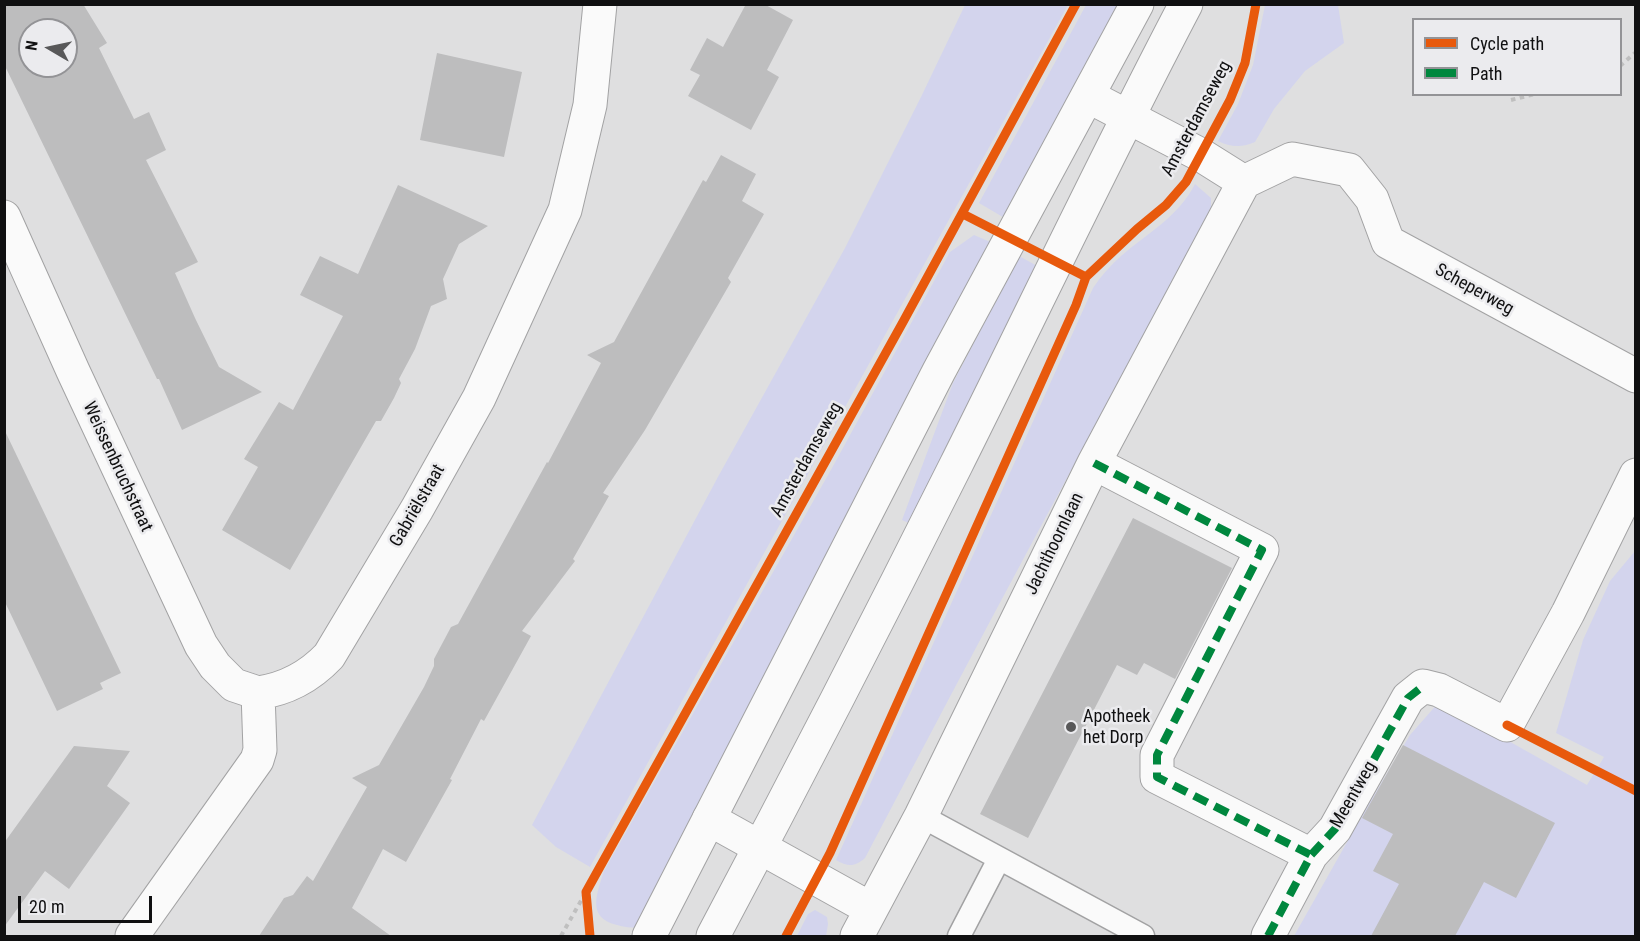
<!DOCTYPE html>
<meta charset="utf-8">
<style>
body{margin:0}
#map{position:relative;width:1640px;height:941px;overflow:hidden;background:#dfdfe0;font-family:"Roboto Condensed",sans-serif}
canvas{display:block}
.frame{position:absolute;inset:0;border:6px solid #101011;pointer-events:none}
.legend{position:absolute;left:1412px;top:18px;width:210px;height:78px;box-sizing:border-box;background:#ebebee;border:2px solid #939396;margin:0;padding:8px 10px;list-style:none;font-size:18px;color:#101011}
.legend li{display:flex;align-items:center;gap:12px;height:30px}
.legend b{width:30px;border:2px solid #939396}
.north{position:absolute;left:18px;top:18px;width:60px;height:60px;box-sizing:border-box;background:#ebebee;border:2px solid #939396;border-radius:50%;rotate:279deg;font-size:16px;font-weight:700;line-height:24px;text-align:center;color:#101011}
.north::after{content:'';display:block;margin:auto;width:21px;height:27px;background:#585859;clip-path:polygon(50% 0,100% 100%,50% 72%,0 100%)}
.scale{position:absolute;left:18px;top:896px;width:134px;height:27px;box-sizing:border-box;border:3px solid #101011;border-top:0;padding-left:8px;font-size:18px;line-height:21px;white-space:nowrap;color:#101011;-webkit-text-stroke:4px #ebebee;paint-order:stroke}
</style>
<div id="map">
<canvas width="1640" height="941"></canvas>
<div class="frame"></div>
<ul class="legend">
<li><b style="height:8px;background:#e8590c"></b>Cycle path</li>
<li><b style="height:8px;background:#00873e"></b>Path</li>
</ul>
<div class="north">N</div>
<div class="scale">20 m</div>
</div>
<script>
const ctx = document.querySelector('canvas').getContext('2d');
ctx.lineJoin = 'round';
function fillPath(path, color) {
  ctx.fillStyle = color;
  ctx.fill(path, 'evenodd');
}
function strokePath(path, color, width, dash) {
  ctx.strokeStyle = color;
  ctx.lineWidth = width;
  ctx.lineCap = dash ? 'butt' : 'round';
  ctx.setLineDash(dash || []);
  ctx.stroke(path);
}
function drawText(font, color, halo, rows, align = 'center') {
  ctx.font = font + ' "Roboto Condensed",sans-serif';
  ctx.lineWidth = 5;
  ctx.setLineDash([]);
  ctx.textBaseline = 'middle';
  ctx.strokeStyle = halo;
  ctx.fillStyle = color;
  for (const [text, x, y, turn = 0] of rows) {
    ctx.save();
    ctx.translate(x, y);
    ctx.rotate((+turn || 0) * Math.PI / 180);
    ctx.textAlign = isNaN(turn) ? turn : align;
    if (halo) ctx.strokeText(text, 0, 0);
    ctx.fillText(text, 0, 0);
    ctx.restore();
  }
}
const green = new Path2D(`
 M 965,5 L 1068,5 L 590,867 L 556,847 L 532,825 L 719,475 L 845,248 L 921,97 Z
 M 1086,5 L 1118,5 L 1008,220 L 979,203 Z
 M 1265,5 L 1338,5 L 1344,43 L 1305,71 L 1274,109 L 1255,142 C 1242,148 1230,147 1218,141 L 1238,104 L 1253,65 Z
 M 1195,184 L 1211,198 L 1211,218 C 1091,429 978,643 865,858 C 855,867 848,867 836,860 L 1093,288 C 1101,276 1110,266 1121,256 C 1148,233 1179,216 1195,184 Z
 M 974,235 L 995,244 L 640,926 C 632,929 625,927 617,925 C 586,918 597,893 604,871 L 832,468 L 950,252 Z
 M 1019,256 L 1039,267 L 911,524 L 902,520 L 953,383 Z
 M 1635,551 L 1635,936 L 1294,936 L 1368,805 L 1410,735 L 1439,702 L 1587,785 L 1604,757 L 1556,733 L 1583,640 L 1610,581 Z
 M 815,910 L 827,917 L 828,924 L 826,936 L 797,936 L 808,914 Z`);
const building = new Path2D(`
 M 4,4 L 83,4 L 107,43 L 99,48 L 134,119 L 149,112 L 166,150 L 146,160 L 198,262 L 175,273 L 195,318 L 219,367 L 262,392 L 182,430 L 159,379 L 157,379 L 4,64 ZM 30,30 L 66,30 L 66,66 L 30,66 Z
 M 746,4 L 764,4 L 793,20 L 767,70 L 779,77 L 751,130 L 688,96 L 700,75 L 690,70 L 707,38 L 723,47 Z
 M 437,53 L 522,72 L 504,157 L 420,140 Z
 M 721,155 L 756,174 L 742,201 L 764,214 L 728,278 L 731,282 L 645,430 L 603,493 L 609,496 L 573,559 L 575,561 L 522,631 L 531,636 L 484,721 L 481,719 L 450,779 L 452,780 L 406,862 L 383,849 L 352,908 L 391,936 L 259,936 L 284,898 L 293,895 L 307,876 L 313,881 L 367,787 L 352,778 L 379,765 L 424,687 L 434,666 L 434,659 L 451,627 L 458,624 L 547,462 L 548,463 L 601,363 L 587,355 L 614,342 L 703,180 L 706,182 Z
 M 398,185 L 488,226 L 459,244 L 443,279 L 447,299 L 431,306 L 415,349 L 399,379 L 401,383 L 394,398 L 381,421 L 376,421 L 290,570 L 222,530 L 258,467 L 244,459 L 279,402 L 293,410 L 343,316 L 300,295 L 320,256 L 358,274 Z
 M 4,429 L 121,673 L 100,683 L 103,689 L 57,711 L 4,600 Z
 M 1133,518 L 1232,568 L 1175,679 L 1144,663 L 1137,675 L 1117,665 L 1028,838 L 980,814 Z
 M 1403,745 L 1555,823 L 1516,898 L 1484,882 L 1455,936 L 1371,936 L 1399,884 L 1373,871 L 1393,834 L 1362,818 Z
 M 74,746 L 130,751 L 107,786 L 130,803 L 69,889 L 45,871 L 4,927 L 4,843 Z`);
const path = new Path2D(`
 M 1620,66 L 1636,52
 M 1511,100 L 1535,94
 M 561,936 L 586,892`);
const lane = new Path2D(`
 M 921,816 L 1143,936
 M 959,936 L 999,859`);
const street = new Path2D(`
 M 1088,96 L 1201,155 L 1244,182 L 1292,159 L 1349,170 L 1372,199 L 1388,242 L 1636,376
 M 4,217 L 73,371 L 201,645 L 215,666 L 234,685 L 258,693
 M 1094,463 L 1262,550 L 1157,755 L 1157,777 L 1311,855
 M 709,819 L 871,909
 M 132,936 L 257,760 L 260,750 L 258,693 C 287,689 309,677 329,656 L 417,509 L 479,398 L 565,210 L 590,105 L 600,4
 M 857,936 L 921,816 L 1094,463 L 1244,182
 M 1268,936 L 1311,855 L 1335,829 L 1408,698 L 1423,686 L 1439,690 L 1507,725 L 1568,613 L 1636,475`);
const primary = new Path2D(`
 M 649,936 L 939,371 L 1137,4
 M 713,936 C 796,780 877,623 956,465 C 1033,311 1106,156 1186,4`);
const quiet = new Path2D(`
 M 1094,463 L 1262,550 L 1157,755 L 1157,777 L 1311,855
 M 1268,936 L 1311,855 L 1335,829 L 1408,698 L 1423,686`);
const cycleway = new Path2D(`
 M 963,214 L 1086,277
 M 1507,725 L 1636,791
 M 590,936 L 586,892 L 903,322 L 1076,4
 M 786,936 L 830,853 L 1076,305 L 1086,277 L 1137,229 L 1166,205 L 1186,182 L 1230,100 L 1245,63 L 1256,4`);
const markers = [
 [1071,727,6,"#585859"]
];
const streetNames = [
 ["Amsterdamseweg",1197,119,-62],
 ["Scheperweg",1474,290,29],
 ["Amsterdamseweg",807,460,-61],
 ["Weissenbruchstraat",117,467,65],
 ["Gabriëlstraat",418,506,-60],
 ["Jachthoornlaan",1055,544,-64],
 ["Meentweg",1354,795,-60]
];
const poiNames = [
 ["Apotheek",1083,717],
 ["het Dorp",1083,738]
];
fillPath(green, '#d3d4ed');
fillPath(building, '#bdbdbe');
strokePath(lane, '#a2a2a3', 25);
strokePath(street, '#a2a2a3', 35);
strokePath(primary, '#a2a2a3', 35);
strokePath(path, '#bfbfbf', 4, [4.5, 4.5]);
strokePath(lane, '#fafafa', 22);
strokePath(street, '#fafafa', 33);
strokePath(primary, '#fafafa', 33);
strokePath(quiet, '#00873e', 8, [15, 8]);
strokePath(cycleway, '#e8590c', 9);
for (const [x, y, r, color] of markers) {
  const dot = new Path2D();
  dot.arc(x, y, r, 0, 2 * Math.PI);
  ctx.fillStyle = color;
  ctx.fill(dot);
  strokePath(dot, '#ebebee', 2);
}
drawText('18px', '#101011', '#ebebee', streetNames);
drawText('18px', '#101011', '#ebebee', poiNames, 'left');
</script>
